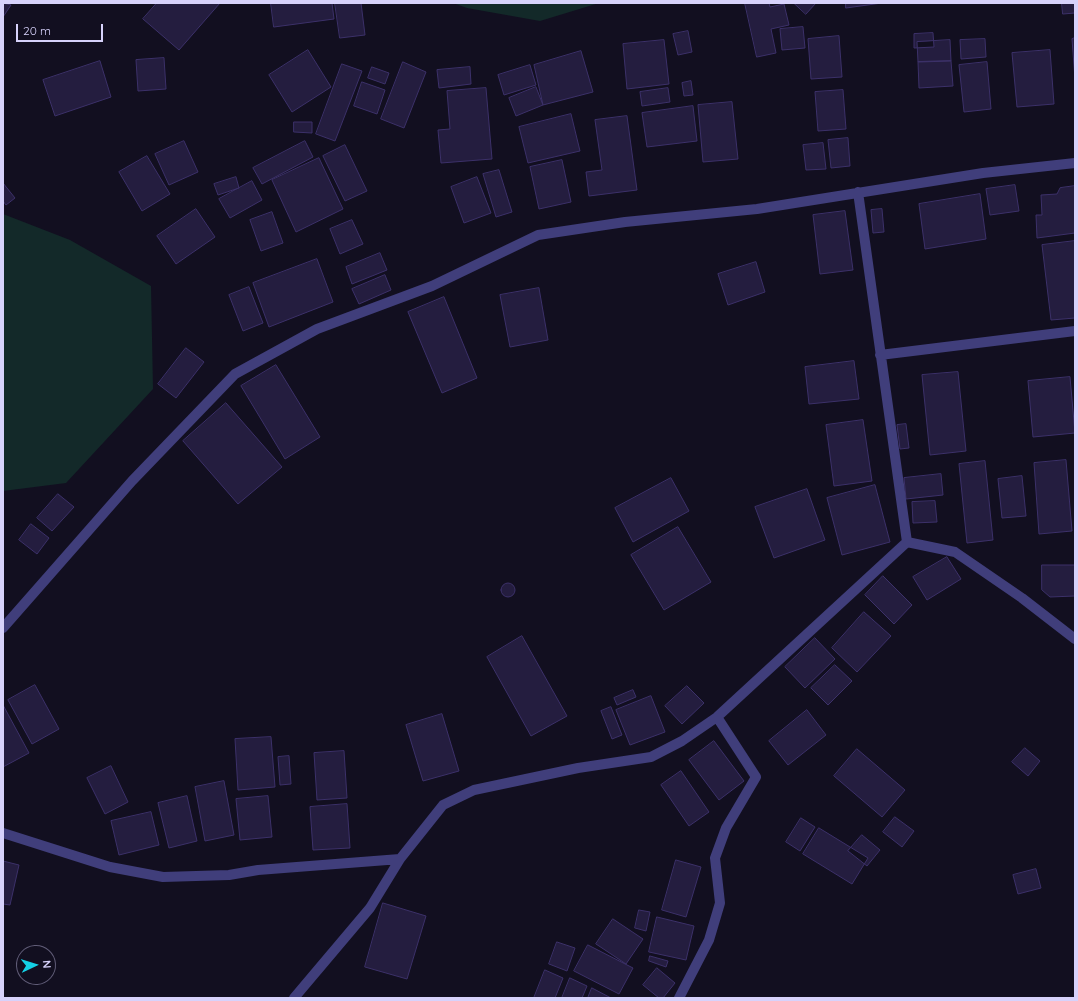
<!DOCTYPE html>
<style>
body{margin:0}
#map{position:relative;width:1078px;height:1001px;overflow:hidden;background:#120f20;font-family:Quicksand,sans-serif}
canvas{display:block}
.frame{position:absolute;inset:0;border:4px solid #d7d2fb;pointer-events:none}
.north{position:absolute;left:16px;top:945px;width:40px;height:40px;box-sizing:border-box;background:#120f20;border:1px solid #615d78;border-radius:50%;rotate:86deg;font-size:11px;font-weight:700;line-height:16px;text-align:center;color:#d7d2fb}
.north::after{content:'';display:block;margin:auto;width:14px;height:18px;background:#14d0e5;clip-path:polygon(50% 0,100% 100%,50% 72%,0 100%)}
.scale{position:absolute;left:16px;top:24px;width:87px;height:18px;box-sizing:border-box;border:2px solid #d7d2fb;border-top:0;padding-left:5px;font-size:12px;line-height:14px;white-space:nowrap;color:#d7d2fb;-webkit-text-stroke:3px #120f20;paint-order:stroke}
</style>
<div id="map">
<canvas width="1078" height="1001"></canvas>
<div class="frame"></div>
<div class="north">N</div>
<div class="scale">20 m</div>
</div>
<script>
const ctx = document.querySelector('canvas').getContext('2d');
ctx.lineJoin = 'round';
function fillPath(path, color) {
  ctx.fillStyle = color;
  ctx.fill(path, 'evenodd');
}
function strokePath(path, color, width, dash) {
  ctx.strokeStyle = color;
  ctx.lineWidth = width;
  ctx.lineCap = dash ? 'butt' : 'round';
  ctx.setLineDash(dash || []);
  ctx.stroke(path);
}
const green = new Path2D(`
 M 453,3 L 599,3 L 540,21 L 467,8 Z
 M 3,214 L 70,240 L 151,286 L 153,389 L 66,483 L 3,491 Z`);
const building = new Path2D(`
 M 3,3 L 11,5 L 3,17 Z
 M 157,3 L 220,3 L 179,50 L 143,19 Z
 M 271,3 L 332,3 L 334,19 L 274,27 Z
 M 335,3 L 361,3 L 365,35 L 340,38 Z
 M 745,3 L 769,3 L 770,7 L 784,4 L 789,25 L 771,29 L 776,53 L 757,57 Z
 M 794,3 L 816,3 L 806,14 Z
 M 846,3 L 882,3 L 846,8 Z
 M 1062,3 L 1075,3 L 1075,13 L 1063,14 Z
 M 803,27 L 805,48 L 782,50 L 780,29 Z
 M 688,31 L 692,52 L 678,55 L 673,34 Z
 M 933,33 L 934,47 L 914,48 L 914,34 Z
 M 839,36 L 842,77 L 811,79 L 808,39 Z
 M 1075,38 L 1075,79 L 1072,39 Z
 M 985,39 L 986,57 L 961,59 L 960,40 Z
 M 664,40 L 669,84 L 627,89 L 623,44 Z
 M 950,40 L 951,61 L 918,62 L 917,42 Z
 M 308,50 L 331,87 L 292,112 L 269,75 Z
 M 1050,50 L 1054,104 L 1017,107 L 1012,53 Z
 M 581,51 L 593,92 L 543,105 L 534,65 Z
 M 164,58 L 166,89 L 138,91 L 136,60 Z
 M 100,61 L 111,97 L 55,116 L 43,80 Z
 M 951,61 L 953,86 L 919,88 L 918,62 Z
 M 403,62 L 426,72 L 404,128 L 381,119 Z
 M 987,62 L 991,109 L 964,112 L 959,65 Z
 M 342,64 L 362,71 L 335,141 L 316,134 Z
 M 530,65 L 536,85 L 504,95 L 498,75 Z
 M 372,67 L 389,73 L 385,84 L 368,78 Z
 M 470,67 L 471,84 L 439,88 L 437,70 Z
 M 691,81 L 693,95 L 684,96 L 682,83 Z
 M 362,82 L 385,90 L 377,114 L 354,106 Z
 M 536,87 L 543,105 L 516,116 L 509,98 Z
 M 486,88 L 492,159 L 441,163 L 438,130 L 450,129 L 447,91 Z
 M 668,88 L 670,102 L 642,106 L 640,92 Z
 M 843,90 L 846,129 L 818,131 L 815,92 Z
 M 732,102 L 738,159 L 703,162 L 698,105 Z
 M 693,106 L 697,141 L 647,147 L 642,113 Z
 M 571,114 L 580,151 L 528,163 L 519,127 Z
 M 627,116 L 637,190 L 589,196 L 586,172 L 602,170 L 595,120 Z
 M 294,122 L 312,122 L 312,133 L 294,132 Z
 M 848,138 L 850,166 L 831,168 L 828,140 Z
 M 184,141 L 198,172 L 169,185 L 155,154 Z
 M 305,141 L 313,157 L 262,184 L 253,168 Z
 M 823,143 L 826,169 L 806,170 L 803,145 Z
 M 345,145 L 367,191 L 345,201 L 323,156 Z
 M 147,156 L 170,194 L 142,211 L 119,172 Z
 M 319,158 L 343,209 L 296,232 L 272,180 Z
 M 562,160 L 571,202 L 539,209 L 530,167 Z
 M 499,170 L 512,212 L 496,217 L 483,174 Z
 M 236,177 L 239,188 L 218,195 L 214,184 Z
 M 477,177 L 491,213 L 464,223 L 451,187 Z
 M 252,181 L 262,200 L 230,218 L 219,199 Z
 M 3,183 L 15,198 L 6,205 L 3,201 Z
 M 1015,185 L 1019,211 L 990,215 L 986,189 Z
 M 1075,186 L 1075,233 L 1037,238 L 1036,215 L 1042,215 L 1041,195 L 1057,194 L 1060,188 Z
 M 980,194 L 986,239 L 925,249 L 919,204 Z
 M 196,209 L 215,237 L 176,264 L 157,236 Z
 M 882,209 L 884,232 L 873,233 L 871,210 Z
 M 845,211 L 853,270 L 820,274 L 813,215 Z
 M 272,212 L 283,243 L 261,251 L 250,220 Z
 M 352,220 L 363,244 L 340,254 L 330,229 Z
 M 1075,241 L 1075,318 L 1051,320 L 1042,245 Z
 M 380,253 L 387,270 L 352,284 L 346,267 Z
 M 317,259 L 333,302 L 269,327 L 253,283 Z
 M 756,262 L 765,292 L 728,305 L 718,274 Z
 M 385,275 L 391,290 L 359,304 L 352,289 Z
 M 249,287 L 263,323 L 243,331 L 229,295 Z
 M 539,288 L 548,340 L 510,347 L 500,295 Z
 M 444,297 L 477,378 L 442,393 L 408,312 Z
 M 186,348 L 204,362 L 176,398 L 158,384 Z
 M 854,361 L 859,399 L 809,404 L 805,367 Z
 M 276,365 L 320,437 L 285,459 L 241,386 Z
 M 958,372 L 966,451 L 930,455 L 922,375 Z
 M 1070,377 L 1075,433 L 1033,437 L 1028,381 Z
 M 226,403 L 282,467 L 238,504 L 183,441 Z
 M 863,420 L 872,481 L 834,486 L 826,425 Z
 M 906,424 L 909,448 L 900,449 L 897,425 Z
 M 1066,460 L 1072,531 L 1039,534 L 1034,463 Z
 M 985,461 L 993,540 L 967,543 L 959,464 Z
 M 941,474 L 943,495 L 906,499 L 904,478 Z
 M 1022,476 L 1026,516 L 1002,518 L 998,479 Z
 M 671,478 L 689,511 L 633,542 L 615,508 Z
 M 875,485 L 890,542 L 842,555 L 827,498 Z
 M 807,489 L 825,540 L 774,558 L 755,507 Z
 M 58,494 L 74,507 L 52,531 L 37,518 Z
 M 935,501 L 937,522 L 913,523 L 912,502 Z
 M 31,524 L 49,538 L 37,554 L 19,540 Z
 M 678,527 L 711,582 L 664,610 L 631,555 Z
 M 947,557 L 961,579 L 927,600 L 913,577 Z
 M 1042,565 L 1075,565 L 1075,596 L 1050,597 L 1042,590 Z
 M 883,576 L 912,605 L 894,624 L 865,595 Z
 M501 590a7 7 0 1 1 14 0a7 7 0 1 1-14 0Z
 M 864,612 L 891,636 L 857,672 L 832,648 Z
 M 522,636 L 567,716 L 531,736 L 487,657 Z
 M 815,638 L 835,659 L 805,688 L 785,667 Z
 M 835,665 L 852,681 L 828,705 L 811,688 Z
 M 35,685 L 59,729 L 32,744 L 8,700 Z
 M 687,686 L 704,703 L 682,724 L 665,706 Z
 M 633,690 L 636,697 L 617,705 L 614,698 Z
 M 651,696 L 665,732 L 630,745 L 616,710 Z
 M 3,705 L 29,753 L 3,767 Z
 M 611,707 L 622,735 L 612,739 L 601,711 Z
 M 807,710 L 826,735 L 788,765 L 769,741 Z
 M 442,714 L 459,771 L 423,781 L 406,725 Z
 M 271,737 L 275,787 L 238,790 L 235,739 Z
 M 714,741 L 744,781 L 719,800 L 689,760 Z
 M 1025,748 L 1040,761 L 1028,776 L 1012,762 Z
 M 857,749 L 905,790 L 882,817 L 834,776 Z
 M 344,751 L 347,798 L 317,800 L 314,753 Z
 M 289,756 L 291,784 L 280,785 L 278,757 Z
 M 111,766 L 128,802 L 105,814 L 87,778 Z
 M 681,771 L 709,812 L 689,826 L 661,785 Z
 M 224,781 L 234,835 L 205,841 L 195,787 Z
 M 187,796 L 197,841 L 169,848 L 158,803 Z
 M 268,796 L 272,837 L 240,840 L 236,799 Z
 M 347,804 L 350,848 L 313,850 L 310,807 Z
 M 151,812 L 159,845 L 119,855 L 111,821 Z
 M 895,817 L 914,831 L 902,847 L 883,832 Z
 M 801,818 L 815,827 L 800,851 L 786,842 Z
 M 819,828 L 868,858 L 852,884 L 803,854 Z
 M 862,835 L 880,850 L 867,866 L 848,851 Z
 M 676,860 L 701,867 L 686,917 L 662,910 Z
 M 3,861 L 19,865 L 10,905 L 3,904 Z
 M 1036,869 L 1041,888 L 1018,894 L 1013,875 Z
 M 383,903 L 426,916 L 407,979 L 365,967 Z
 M 639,910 L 650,912 L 646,931 L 635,928 Z
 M 657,917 L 694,926 L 686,960 L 649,952 Z
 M 613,919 L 643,939 L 626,964 L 596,944 Z
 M 557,942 L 575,948 L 567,971 L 549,964 Z
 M 588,945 L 633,968 L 619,994 L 574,971 Z
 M 650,956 L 668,961 L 666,967 L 649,961 Z
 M 657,968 L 675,983 L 663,998 L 659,998 L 643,985 Z
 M 545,970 L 563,978 L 555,998 L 534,998 Z
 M 570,978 L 587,986 L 582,998 L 562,998 Z
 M 592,988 L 611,998 L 588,998 Z`);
const minor = new Path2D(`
 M 858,192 L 907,542
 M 880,355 L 1075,331
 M 907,542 L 955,552 L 1022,598 L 1075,639
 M 3,628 L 132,481 L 235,374 L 317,329 L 432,286 L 538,235 L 625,222 L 757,209 L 983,173 L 1075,163
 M 3,833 L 110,867 L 163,877 L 229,875 L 258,870 L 400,859
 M 294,998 L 370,908 L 400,859 L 443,805 L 474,790 L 578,768 L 651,757 L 682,741 L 717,717 L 907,542
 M 679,998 L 709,940 L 720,903 L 715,858 L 726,828 L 756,777 L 717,717`);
fillPath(green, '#132929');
fillPath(building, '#241d3f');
strokePath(building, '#3c3169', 1);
strokePath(minor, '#403e7b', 10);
</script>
